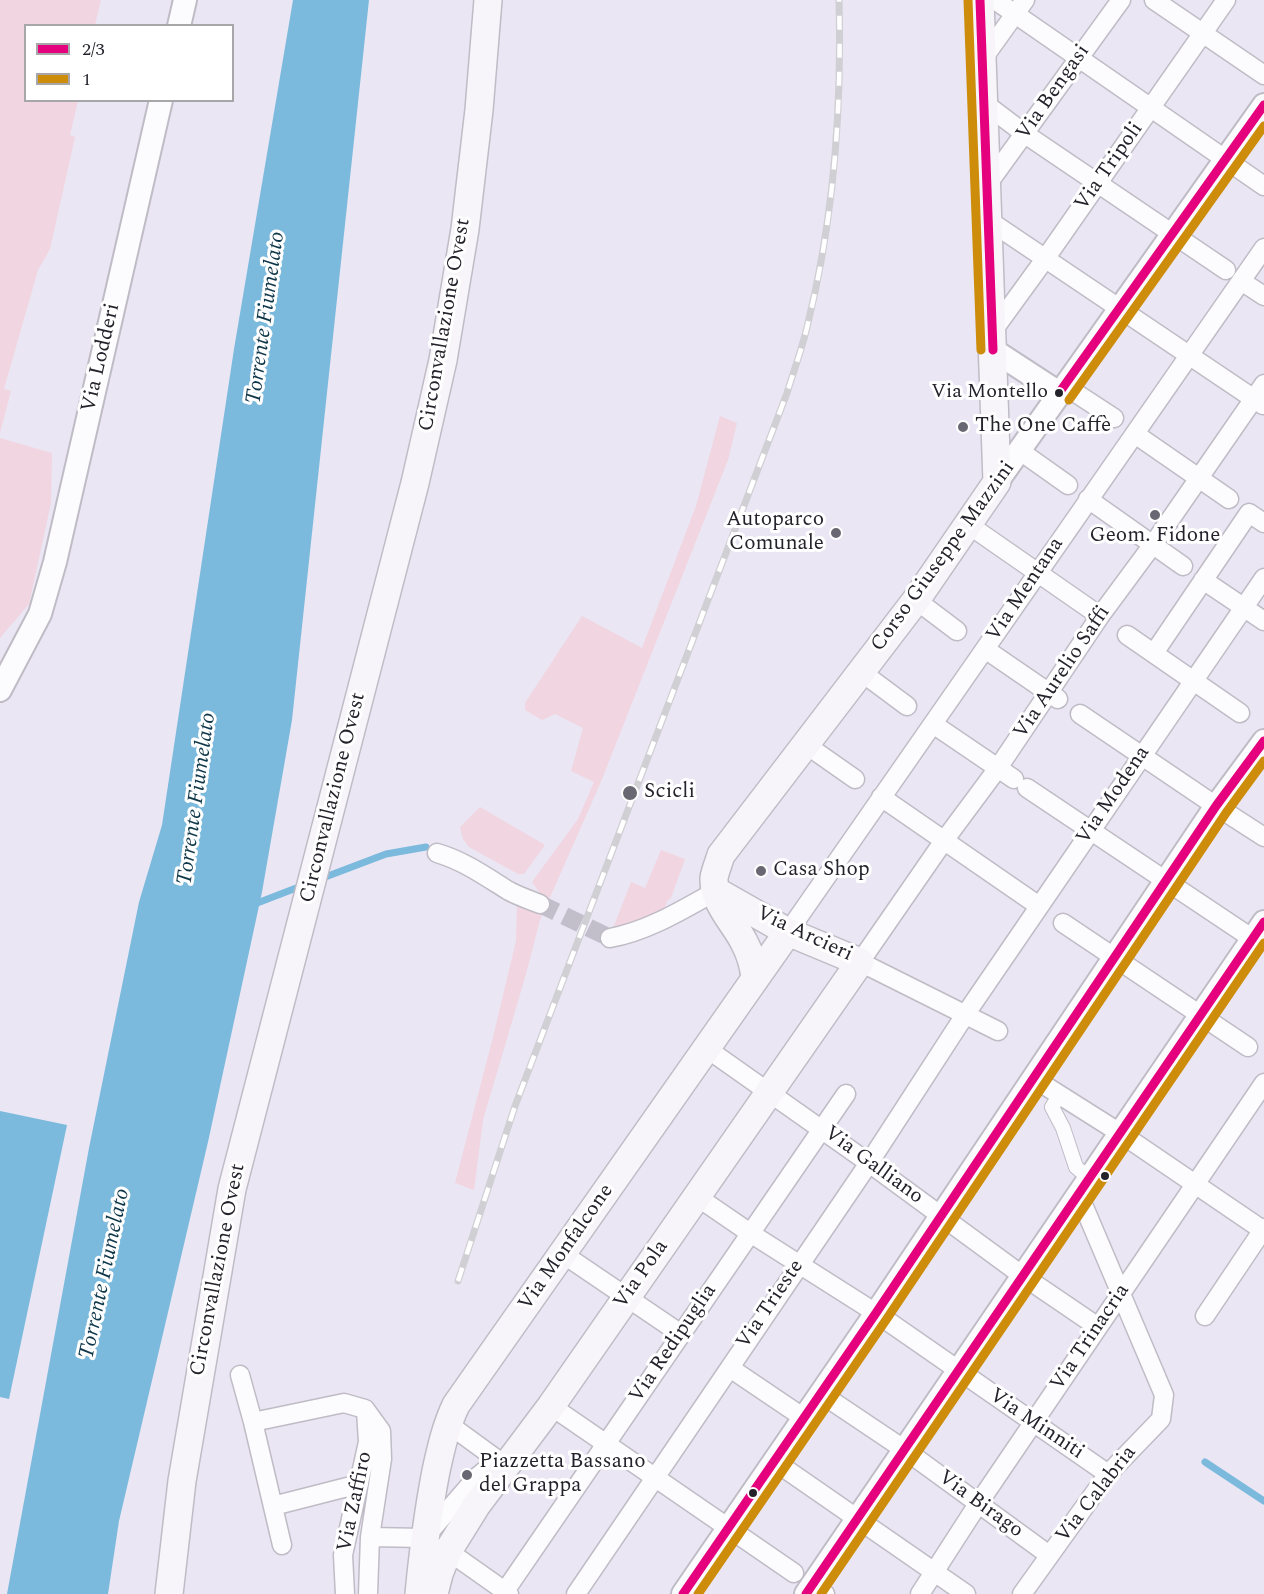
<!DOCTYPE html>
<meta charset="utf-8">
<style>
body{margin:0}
#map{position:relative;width:1264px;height:1594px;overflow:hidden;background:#eae6f3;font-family:Spectral,serif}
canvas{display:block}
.legend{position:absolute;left:24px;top:24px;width:210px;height:78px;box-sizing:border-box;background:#fff;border:2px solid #a7a7aa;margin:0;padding:8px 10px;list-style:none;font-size:18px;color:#24222b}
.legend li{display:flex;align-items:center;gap:12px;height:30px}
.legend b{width:30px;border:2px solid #a7a7aa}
</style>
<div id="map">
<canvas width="1264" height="1594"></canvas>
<ul class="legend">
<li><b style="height:8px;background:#e5007d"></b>2/3</li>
<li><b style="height:8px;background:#cd8c09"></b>1</li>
</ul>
</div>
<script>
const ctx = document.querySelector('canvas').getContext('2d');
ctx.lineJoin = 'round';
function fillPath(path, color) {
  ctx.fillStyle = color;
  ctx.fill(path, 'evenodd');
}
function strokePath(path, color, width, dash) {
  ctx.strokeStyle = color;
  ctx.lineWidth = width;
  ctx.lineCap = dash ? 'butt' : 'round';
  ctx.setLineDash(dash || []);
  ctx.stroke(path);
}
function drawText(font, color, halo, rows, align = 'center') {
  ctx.font = font + ' Spectral,serif';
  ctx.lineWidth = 6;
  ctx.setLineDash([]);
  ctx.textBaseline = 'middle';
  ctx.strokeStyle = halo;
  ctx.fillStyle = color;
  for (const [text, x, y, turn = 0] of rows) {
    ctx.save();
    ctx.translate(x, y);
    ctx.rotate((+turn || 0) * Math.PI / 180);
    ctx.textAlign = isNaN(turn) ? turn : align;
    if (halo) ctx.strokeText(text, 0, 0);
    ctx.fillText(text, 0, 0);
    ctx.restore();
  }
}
const green = new Path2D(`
 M 0,0 L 101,0 L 95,25 L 26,26 L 26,100 L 78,101 L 70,135 L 75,137 L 50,249 L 38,270 L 4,389 L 11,391 L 0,433 Z
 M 720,416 L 737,423 L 728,460 L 600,784 L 540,920 L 526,974 L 483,1120 L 474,1190 L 455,1183 L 493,1037 L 516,941 L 517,906 L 538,909 L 543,898 L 532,882 L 578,819 L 594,782 L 571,771 L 583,728 L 555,714 L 542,720 L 525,710 L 525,703 L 582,616 L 642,648 L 696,506 Z
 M 0,438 L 52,453 L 51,503 L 29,604 L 0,638 Z
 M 480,807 L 545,845 L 524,874 L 518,874 L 469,847 L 463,839 L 460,827 Z
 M 661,850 L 685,859 L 671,898 L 668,900 L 663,911 L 612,931 L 631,882 L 645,888 Z`);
const water = new Path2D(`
 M 293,0 L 369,0 L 292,720 L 262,892 L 208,1142 L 119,1521 L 108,1594 L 7,1594 L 89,1148 L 139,902 L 162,825 L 234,349 Z
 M 0,1111 L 67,1125 L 9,1399 L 0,1397 Z`);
const stream = new Path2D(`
 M 320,879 L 386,854 L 426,847
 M 252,905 L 304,885
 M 1205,1462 L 1264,1501`);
const minorTunnel = new Path2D(`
 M 540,904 L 610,938`);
const pedestrian = new Path2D(`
 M 1059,1096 L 1052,1107 L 1063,1128 L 1076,1167 L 1090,1179`);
const minor = new Path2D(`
 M 995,0 L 1264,186
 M 1154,0 L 1264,75
 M 982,60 L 1025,0
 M 984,103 L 1025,134 L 1226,270
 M 987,185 L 1121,0
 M 988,220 L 1263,405
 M 1241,281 L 1264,296
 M 992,332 L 1045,259 L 1226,0
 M 1065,386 L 1114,418
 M 1135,434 L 1229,499
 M 1020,451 L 1068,485
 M 1088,499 L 1183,566
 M 969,525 L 1100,616
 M 1203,580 L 1264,621
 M 916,600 L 957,631
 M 1127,635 L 1240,713
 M 985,649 L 1058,699
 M 1154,653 L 1249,513 L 1264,523
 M 860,671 L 907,706
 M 1080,714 L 1216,806 L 1264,837
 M 933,724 L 1014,779
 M 805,744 L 855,779
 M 1027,788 L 1253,939
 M 881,797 L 1039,906
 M 437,853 C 464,861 485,876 509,891 C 518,896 530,900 540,904
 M 1063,923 L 1248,1047
 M 788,932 L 1264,248
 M 610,938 C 648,931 682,910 716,891
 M 998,1031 L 860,962 L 943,842 L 998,768 L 1100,616 L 1154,543 L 1264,384
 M 706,1048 L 869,1163 L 1023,1276 L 1098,1327
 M 1033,1078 L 1120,1133 L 1264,1231
 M 696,1196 L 750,1233 L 876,1313 L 1108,1474
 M 563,1254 L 681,1334
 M 1205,1316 L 1264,1228
 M 730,1368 L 804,1418
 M 240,1375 L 253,1422 L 282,1545
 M 820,1393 L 905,1450 L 1049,1555
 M 551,1406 L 794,1573
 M 365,1409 L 381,1431 L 382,1459 L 370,1537 L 368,1594
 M 253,1422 L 344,1403 L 365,1409
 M 447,1423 L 506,1466
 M 774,1461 L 966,1594
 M 273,1506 L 359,1484
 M 370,1537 L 424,1538 L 477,1477 L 498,1460
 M 448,1551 L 509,1594
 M 812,1585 L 825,1594
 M 345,1594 L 343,1555 L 368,1442 L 366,1411
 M 503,1594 L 846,1094
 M 576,1594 L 869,1163 L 965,1015 L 1264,578
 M 920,1594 L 978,1504 L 1264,1083
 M 1022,1594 L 1108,1474 L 1161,1419 L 1164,1395 L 1079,1195`);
const tertiary = new Path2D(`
 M 179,26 L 185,0
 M 993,350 L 1059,393
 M 997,482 L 1264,105
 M 0,690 L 40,614 L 55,562 L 161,100
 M 683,1594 L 876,1313 L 1216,806 L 1264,741
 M 806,1594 L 1264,922`);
const secondary = new Path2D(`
 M 755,979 C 754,966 751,955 744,942 C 734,922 713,903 714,878 C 715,871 719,862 721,855 L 916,600 L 997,482 L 980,0
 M 169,1594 L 182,1481 L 232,1189 L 415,483 L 443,360 L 465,229 L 479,110 L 488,0
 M 419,1594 C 423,1552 428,1512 436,1471 C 441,1448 446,1426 456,1405 L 788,932
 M 434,1594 L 439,1574 L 448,1551 L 476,1506 L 551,1406 L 860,962 L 788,932 L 716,891`);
const rail = new Path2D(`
 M 458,1281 L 515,1106 L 787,393 C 794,370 803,346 808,323 C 834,217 842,109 839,0`);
const bus1 = new Path2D(`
 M 980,0 L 993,350
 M 1059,393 L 1264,105
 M 683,1594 L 876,1313 L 1216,806 L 1264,741
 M 806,1594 L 1264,922`);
const bus2 = new Path2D(`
 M 968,0 L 981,350
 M 1069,400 L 1264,126
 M 698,1594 L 886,1320 L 1226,813 L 1264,761
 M 821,1594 L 1264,943`);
const markers = [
 [1059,393,5,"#24222b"],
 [963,427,6,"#696771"],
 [1155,515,6,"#696771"],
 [836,533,6,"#696771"],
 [630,793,8,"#696771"],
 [761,871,6,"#696771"],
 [1105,1176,5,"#24222b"],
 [467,1475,6,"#696771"],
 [753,1493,5,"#24222b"]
];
const busNames = [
 ["Via Montello",1048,393]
];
const streetNames = [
 ["Via Bengasi",1054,93,-55],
 ["Via Tripoli",1110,167,-55],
 ["Circonvallazione Ovest",446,325,-80],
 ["Via Lodderi",102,358,-77],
 ["Corso Giuseppe Mazzini",944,557,-54],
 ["Via Mentana",1026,590,-56],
 ["Via Aurelio Saffi",1063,673,-56],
 ["Via Modena",1114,796,-56],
 ["Circonvallazione Ovest",334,798,-76],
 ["Via Arcieri",804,935,25],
 ["Via Galliano",873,1166,36],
 ["Via Monfalcone",567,1248,-55],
 ["Circonvallazione Ovest",219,1270,-79],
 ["Via Pola",642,1275,-55],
 ["Via Trieste",771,1305,-56],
 ["Via Trinacria",1091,1338,-56],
 ["Via Redipuglia",674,1344,-56],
 ["Via Minniti",1036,1425,34],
 ["Via Calabria",1097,1495,-52],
 ["Via Zaffiro",356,1502,-78],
 ["Via Birago",980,1505,36]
];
const poiNames = [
 ["The One Caffè",975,427],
 ["Autoparco",824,521,"right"],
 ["Comunale",824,545,"right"],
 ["Geom. Fidone",1155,537,"center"],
 ["Scicli",644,793],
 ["Casa Shop",773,871],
 ["Piazzetta Bassano",479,1463],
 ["del Grappa",479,1487]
];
const waterNames = [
 ["Torrente Fiumelato",267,318,-82],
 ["Torrente Fiumelato",198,799,-82],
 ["Torrente Fiumelato",106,1274,-78]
];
fillPath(green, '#f1d5e0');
fillPath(water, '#7cbadd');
strokePath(stream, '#7cbadd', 7);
strokePath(minorTunnel, '#c2bfcb', 18, [18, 9]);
strokePath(pedestrian, '#bfbcc6', 16);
strokePath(minor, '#bfbcc6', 21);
strokePath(tertiary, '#bfbcc6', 26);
strokePath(secondary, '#bfbcc6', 30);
strokePath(pedestrian, '#fcfbfd', 14);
strokePath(minor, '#fcfbfd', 18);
strokePath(tertiary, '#fcfbfd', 22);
strokePath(secondary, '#f8f5fa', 27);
strokePath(rail, '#d0cfd3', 7);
strokePath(rail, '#fff', 4.5, [14]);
strokePath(bus1, '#e5007d', 9);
strokePath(bus2, '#cd8c09', 9);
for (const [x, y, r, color] of markers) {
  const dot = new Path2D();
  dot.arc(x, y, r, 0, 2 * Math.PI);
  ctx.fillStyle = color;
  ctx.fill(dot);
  strokePath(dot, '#fff', 2);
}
drawText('20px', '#24222b', '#fff', busNames, 'right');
drawText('21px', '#24222b', '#fff', streetNames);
drawText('21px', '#24222b', '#fff', poiNames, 'left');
drawText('italic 22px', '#0f374a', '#fff', waterNames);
</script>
